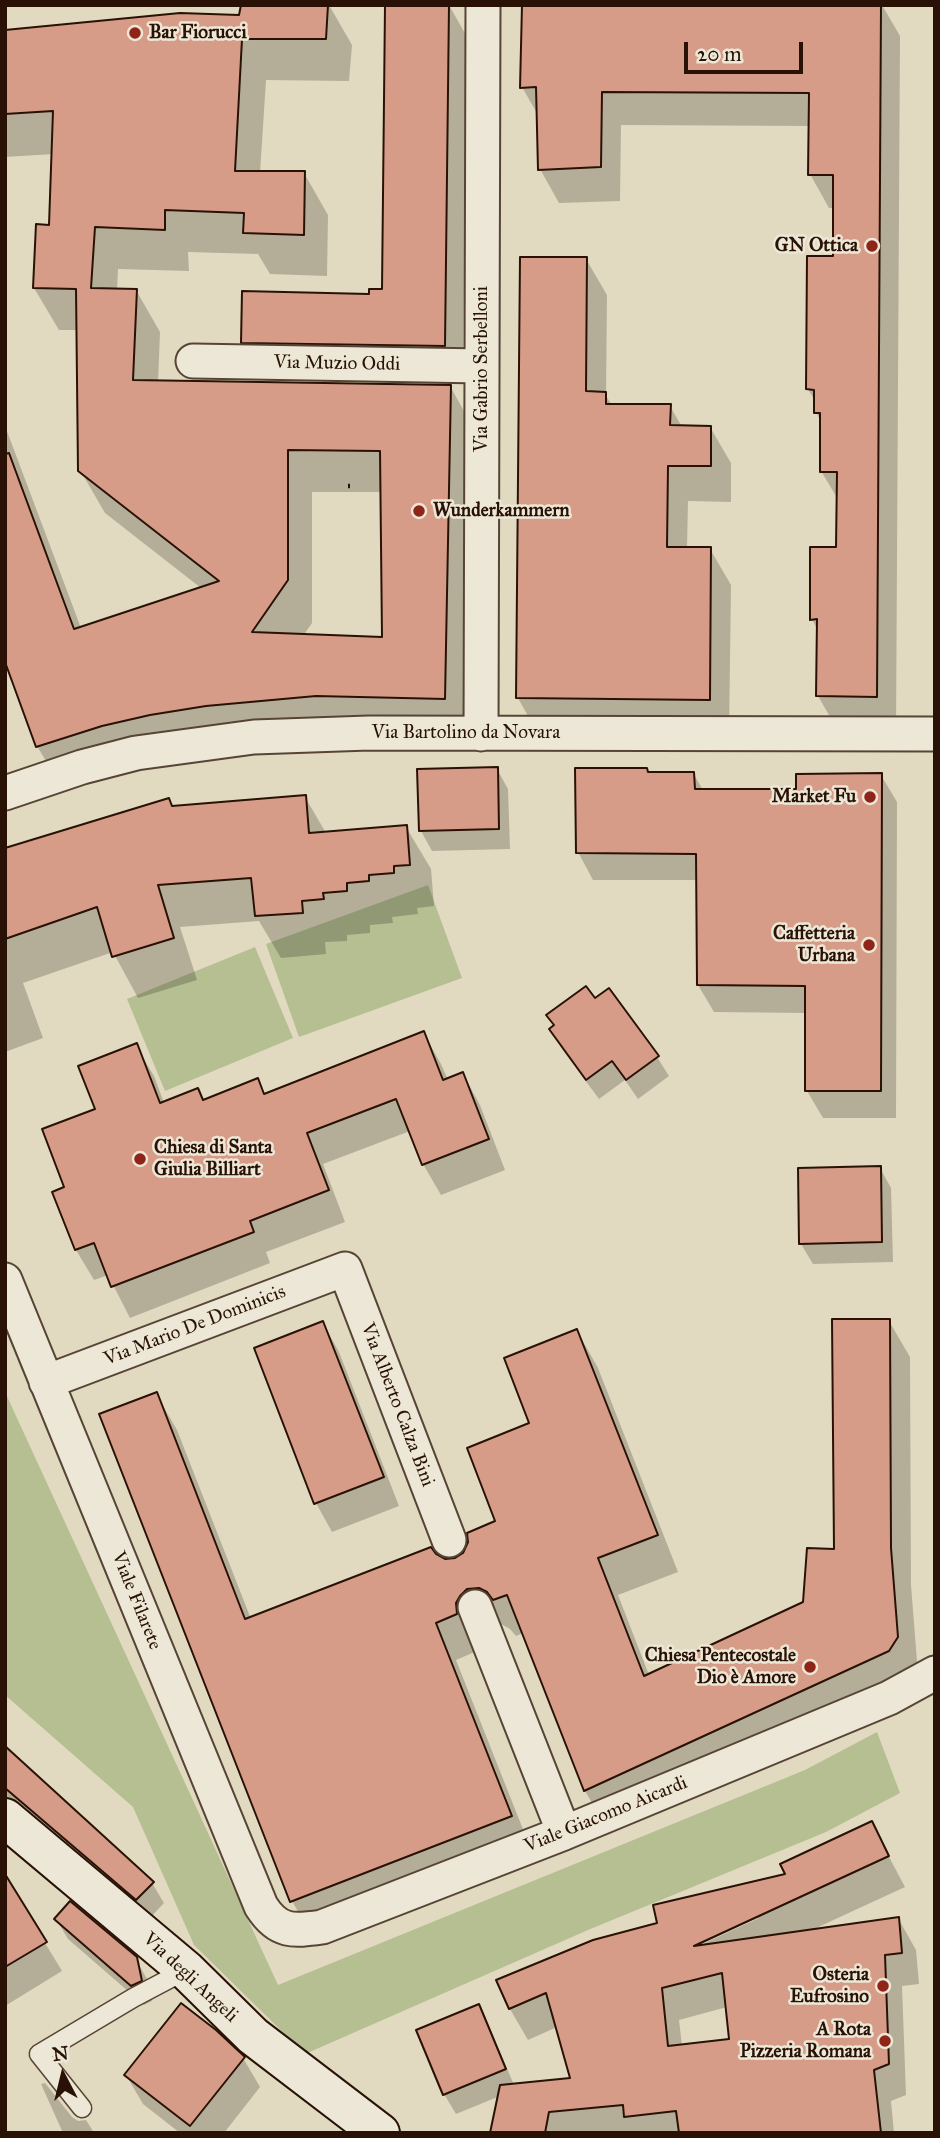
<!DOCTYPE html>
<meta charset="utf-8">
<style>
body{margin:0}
#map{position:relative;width:940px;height:2138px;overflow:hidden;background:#e1dac0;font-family:"IM FELL Great Primer",serif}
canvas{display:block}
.frame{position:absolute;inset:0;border:7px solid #291205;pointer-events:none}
.north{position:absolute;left:28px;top:2040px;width:70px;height:70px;-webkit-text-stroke:5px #ece7d6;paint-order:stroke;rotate:353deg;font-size:19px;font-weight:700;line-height:28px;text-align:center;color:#291205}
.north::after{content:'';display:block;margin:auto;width:24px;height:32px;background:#291205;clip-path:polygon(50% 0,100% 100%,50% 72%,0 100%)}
.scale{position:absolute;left:684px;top:42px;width:119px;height:32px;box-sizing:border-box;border:4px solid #291205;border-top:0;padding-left:9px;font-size:21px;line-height:24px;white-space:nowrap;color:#291205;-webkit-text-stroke:5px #ece7d6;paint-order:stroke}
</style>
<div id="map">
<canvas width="940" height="2138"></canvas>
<div class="frame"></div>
<div class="north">N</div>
<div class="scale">20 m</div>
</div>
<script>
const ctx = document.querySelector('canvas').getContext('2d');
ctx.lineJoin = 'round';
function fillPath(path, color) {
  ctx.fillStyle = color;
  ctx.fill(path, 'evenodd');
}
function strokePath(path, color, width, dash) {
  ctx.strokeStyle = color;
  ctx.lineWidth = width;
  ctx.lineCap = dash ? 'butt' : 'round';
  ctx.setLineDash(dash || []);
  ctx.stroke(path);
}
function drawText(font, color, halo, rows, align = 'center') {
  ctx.font = font + ' "IM FELL Great Primer",serif';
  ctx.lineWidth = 5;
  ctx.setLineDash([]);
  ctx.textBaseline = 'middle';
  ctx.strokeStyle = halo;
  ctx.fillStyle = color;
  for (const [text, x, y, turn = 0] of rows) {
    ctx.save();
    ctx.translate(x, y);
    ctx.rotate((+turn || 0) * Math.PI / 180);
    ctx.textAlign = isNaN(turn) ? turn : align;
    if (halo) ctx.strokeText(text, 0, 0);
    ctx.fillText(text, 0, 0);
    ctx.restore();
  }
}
const green = new Path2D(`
 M 428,885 L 462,978 L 299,1037 L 266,944 Z
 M 255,947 L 293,1038 L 165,1091 L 127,999 Z
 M 5,1392 L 278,1985 L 805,1770 L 877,1732 L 900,1793 L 826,1832 L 588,1930 L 305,2054 L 194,1945 L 133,1807 L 5,1695 Z`);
const shadow = new Path2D(`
 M 243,5 L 329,5 L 352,45 L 349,81 L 266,80 L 260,173 L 304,173 L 328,215 L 327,276 L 270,274 L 258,254 L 188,252 L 189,271 L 118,269 L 117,290 L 136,290 L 160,332 L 158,383 L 450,386 L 474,429 L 468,741 L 231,747 L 62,788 L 37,746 L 5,657 L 5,426 L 81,628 L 201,588 L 105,513 L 80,470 L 78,330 L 59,330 L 34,288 L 51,226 L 54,154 L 5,157 L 5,31 L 240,17 ZM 312,492 L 382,492 L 384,639 L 303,636 L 312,623 Z
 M 387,5 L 449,5 L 467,37 L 463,379 L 263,376 L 243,342 L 383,290 Z
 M 523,5 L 882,5 L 900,36 L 896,730 L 837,729 L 818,696 L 818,631 L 812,619 L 838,549 L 839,501 L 821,471 L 822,424 L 816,412 L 816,403 L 808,389 L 835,258 L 835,208 L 829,208 L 810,174 L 810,126 L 621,125 L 620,201 L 559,203 L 540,169 L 538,115 L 522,87 Z
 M 586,259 L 607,295 L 606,396 L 612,405 L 670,406 L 682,427 L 710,427 L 731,463 L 731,502 L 688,501 L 687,549 L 710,549 L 731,585 L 729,735 L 538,734 L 518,698 Z
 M 497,769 L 508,789 L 510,849 L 432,851 L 421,831 Z
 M 693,773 L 703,790 L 798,791 L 881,775 L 897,802 L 896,1118 L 823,1118 L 807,1091 L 807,1013 L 714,1012 L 698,985 L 698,880 L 593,880 L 578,852 L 649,774 Z
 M 305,797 L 326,833 L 406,827 L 431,869 L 434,906 L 417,908 L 418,914 L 392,917 L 393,923 L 370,925 L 370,933 L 347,935 L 347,941 L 325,942 L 326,954 L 281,958 L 259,921 L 180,927 L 197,980 L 138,998 L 113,952 L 23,983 L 43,1038 L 5,1052 L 5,850 L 173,808 Z
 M 595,1001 L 657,1057 L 669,1076 L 638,1099 L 625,1080 L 599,1099 L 562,1049 L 551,1029 Z
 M 424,1034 L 441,1064 L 448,1080 L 463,1074 L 480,1105 L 505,1170 L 441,1195 L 423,1164 L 410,1131 L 323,1164 L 345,1222 L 266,1252 L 270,1263 L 130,1318 L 108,1275 L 94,1280 L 76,1250 L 54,1193 L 67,1188 L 97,1110 L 136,1046 L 154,1076 L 164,1103 L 197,1090 L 204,1101 L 257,1080 L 266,1095 Z
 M 880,1168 L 891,1188 L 893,1262 L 813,1264 L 801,1244 Z
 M 889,1321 L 910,1357 L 911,1585 L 918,1674 L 606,1827 L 585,1791 L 523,1633 L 516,1636 L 510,1629 L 501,1624 L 488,1626 L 477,1651 L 456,1660 L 532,1852 L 313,1937 L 292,1901 L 156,1394 L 177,1430 L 251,1619 L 435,1556 L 445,1561 L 456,1560 L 498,1522 L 532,1424 L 577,1331 L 598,1368 L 678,1572 L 618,1595 L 649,1675 L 804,1603 L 836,1550 Z
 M 323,1323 L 339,1352 L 399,1506 L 332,1532 L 316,1503 Z
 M 5,1747 L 152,1883 L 164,1903 L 149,1919 L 34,1822 L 5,1796 Z
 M 871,1823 L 905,1887 L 814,1929 L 898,1918 L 916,1950 L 919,1984 L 902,1986 L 906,2095 L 891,2101 L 894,2133 L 491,2133 L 500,2096 L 456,2114 L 444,2094 L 478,2006 L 489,2026 L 514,2085 L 573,2079 L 557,2027 L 528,2040 L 510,2009 L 499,1981 L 659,1925 L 787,1875 ZM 750,1918 L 759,1918 L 687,1951 L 685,1948 ZM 727,2007 L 731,2041 L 682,2046 L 679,2020 Z
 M 5,1877 L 62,1971 L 5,2006 Z
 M 56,1919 L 135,1958 L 147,1979 L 152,2001 L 144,2005 L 68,1939 Z
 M 243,2058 L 260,2087 L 224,2133 L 180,2133 L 143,2104 L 126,2075 Z
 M 45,2083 L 72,2117 L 78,2121 L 86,2120 L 94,2133 L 63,2133 L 41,2084 Z`);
const building = new Path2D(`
 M 241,5 L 328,5 L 326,39 L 242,39 L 235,171 L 305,171 L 304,235 L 243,233 L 244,213 L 165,210 L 165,230 L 95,227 L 91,288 L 137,289 L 133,380 L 451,385 L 445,699 L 316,696 L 206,706 L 150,715 L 102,726 L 36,747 L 5,662 L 5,454 L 9,453 L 74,629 L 219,581 L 78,471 L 76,289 L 33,288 L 36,224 L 49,225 L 53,111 L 5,114 L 5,30 L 180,13 L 239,15 ZM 288,450 L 380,451 L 382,637 L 252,632 L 288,580 Z
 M 385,5 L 449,5 L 445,346 L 241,343 L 242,291 L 369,294 L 369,289 L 382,289 Z
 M 522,5 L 881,5 L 877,697 L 816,696 L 817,619 L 810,620 L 810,547 L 836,547 L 837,472 L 820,472 L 820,413 L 814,413 L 814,390 L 806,389 L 807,256 L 833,256 L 833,175 L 808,175 L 809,93 L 602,92 L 601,167 L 538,170 L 536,87 L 520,88 Z
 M 520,257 L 587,257 L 586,391 L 606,392 L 606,404 L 671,404 L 670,425 L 711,426 L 711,466 L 668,466 L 667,547 L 711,547 L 710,700 L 516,698 Z
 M 498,767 L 499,829 L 419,831 L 417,769 Z
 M 575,768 L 647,768 L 648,772 L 694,772 L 695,789 L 796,789 L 796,774 L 882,773 L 881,1091 L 805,1091 L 805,986 L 697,985 L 696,854 L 576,853 Z
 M 306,795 L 309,833 L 407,825 L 410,865 L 394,866 L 394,873 L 369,875 L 369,881 L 347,883 L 347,891 L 323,893 L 324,899 L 302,901 L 303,913 L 255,916 L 251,878 L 158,885 L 174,938 L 112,957 L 97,907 L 5,939 L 5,848 L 169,798 L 172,806 Z
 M 586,986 L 595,998 L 609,988 L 659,1056 L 626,1080 L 612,1061 L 586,1080 L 549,1029 L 554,1025 L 546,1015 Z
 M 424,1031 L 443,1080 L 463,1072 L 489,1139 L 422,1165 L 396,1099 L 307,1133 L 329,1190 L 250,1221 L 254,1232 L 111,1287 L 94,1243 L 75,1250 L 52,1192 L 64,1187 L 42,1129 L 95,1109 L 78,1066 L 137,1043 L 160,1103 L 198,1088 L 203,1100 L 258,1078 L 264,1094 Z
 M 881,1166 L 882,1242 L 799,1244 L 798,1168 Z
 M 832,1319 L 890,1319 L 891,1548 L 898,1637 L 889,1651 L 584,1791 L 507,1595 L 493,1600 L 487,1592 L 479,1588 L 467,1589 L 460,1596 L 456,1603 L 457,1614 L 436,1623 L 512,1816 L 290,1902 L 99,1414 L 157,1392 L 245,1619 L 431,1547 L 436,1554 L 445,1559 L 455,1558 L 463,1553 L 468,1542 L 467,1533 L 495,1521 L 467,1448 L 529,1423 L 504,1358 L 577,1329 L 658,1535 L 598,1558 L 644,1676 L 803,1602 L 807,1548 L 834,1549 Z
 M 323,1321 L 384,1477 L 314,1504 L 254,1348 Z
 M 5,1746 L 154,1882 L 136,1900 L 5,1788 Z
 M 872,1821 L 889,1856 L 694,1946 L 899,1917 L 902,1953 L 885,1955 L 889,2064 L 874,2070 L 881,2133 L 679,2133 L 676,2111 L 624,2117 L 623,2105 L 549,2112 L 545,2133 L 490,2133 L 500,2085 L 570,2078 L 546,1993 L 509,2009 L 496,1980 L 593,1940 L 657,1923 L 653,1905 L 785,1874 L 780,1864 ZM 722,1973 L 729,2039 L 668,2046 L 662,1988 Z
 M 5,1874 L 47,1942 L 5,1967 Z
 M 70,1901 L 137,1957 L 142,1981 L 131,1986 L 54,1919 Z
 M 181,2003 L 216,2030 L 245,2057 L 190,2126 L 124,2075 Z
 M 479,2004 L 506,2069 L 443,2095 L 416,2030 Z`);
const path = new Path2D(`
 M 348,486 L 353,486`);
const lane = new Path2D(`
 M 82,2108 L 39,2054 L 133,1998 L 186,1970`);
const street = new Path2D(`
 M 193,361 L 482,366
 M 481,734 L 483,5
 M 5,793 L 82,767 L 136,753 L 254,737 L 369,733 L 935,734
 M 5,1280 L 261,1906 C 278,1933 293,1931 322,1927 L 564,1833 L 889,1698 L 935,1673
 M 46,1382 L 345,1269 L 449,1540
 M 475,1607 L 564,1833`);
const secondary = new Path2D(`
 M 5,1818 L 186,1970 L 253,2036 L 380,2133`);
const markers = [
 [135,33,7,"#8f2418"],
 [872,246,7,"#8f2418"],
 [419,511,7,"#8f2418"],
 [870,797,7,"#8f2418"],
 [869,945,7,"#8f2418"],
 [140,1159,7,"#8f2418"],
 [810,1667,7,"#8f2418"],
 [883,1986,7,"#8f2418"],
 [885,2041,7,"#8f2418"]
];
const poiNames = [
 ["Bar Fiorucci",149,33,"left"],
 ["GN Ottica",858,246],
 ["Wunderkammern",433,511,"left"],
 ["Market Fu",856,797],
 ["Caffetteria",855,934],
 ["Urbana",855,956],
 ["Chiesa di Santa",154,1148,"left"],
 ["Giulia Billiart",154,1170,"left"],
 ["Chiesa Pentecostale",796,1656],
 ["Dio è Amore",796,1678],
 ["Osteria",869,1975],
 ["Eufrosino",869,1997],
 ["A Rota",871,2030],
 ["Pizzeria Romana",871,2052]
];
const streetNames = [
 ["Via Muzio Oddi",337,364,1],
 ["Via Gabrio Serbelloni",482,369,-90],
 ["Via Bartolino da Novara",466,733],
 ["Via Mario De Dominicis",195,1326,-21],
 ["Via Alberto Calza Bini",397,1405,69],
 ["Viale Filarete",136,1601,68],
 ["Viale Giacomo Aicardi",606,1815,-22],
 ["Via degli Angeli",190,1978,43]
];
fillPath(green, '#b5bf91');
fillPath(shadow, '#0003');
fillPath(building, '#d69c88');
strokePath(building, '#291205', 2);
strokePath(lane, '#574434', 21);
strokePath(street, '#574434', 37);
strokePath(secondary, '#291205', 42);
strokePath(path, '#291205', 4.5, [2, 3.5]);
strokePath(lane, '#ece7d6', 18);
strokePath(street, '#ece7d6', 33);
strokePath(secondary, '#ece7d6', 38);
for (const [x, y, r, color] of markers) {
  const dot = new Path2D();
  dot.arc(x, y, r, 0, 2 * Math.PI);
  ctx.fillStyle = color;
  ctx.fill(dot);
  strokePath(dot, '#ece7d6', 2.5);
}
drawText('bold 19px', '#291205', '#ece7d6', poiNames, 'right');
drawText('19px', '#291205', '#ece7d6', streetNames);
</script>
